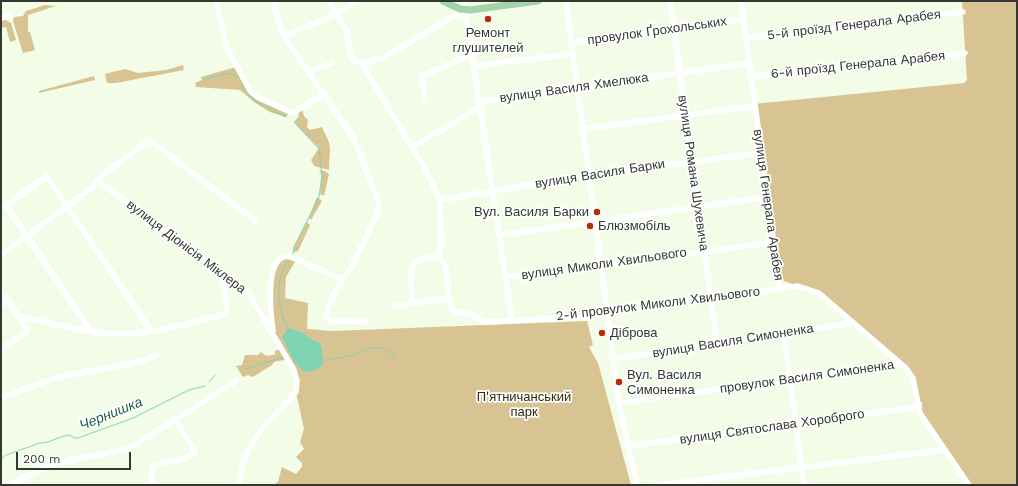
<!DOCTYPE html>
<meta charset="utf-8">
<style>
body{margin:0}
#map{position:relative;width:1018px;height:486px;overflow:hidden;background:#f2fce7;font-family:"Work Sans",sans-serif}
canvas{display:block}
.frame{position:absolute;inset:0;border:2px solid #343830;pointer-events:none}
.scale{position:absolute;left:16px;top:452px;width:115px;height:18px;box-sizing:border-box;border:2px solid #343830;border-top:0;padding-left:5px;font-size:12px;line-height:14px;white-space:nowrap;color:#343830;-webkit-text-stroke:3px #fff;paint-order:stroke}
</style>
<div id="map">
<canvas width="1018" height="486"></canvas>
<div class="frame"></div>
<div class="scale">200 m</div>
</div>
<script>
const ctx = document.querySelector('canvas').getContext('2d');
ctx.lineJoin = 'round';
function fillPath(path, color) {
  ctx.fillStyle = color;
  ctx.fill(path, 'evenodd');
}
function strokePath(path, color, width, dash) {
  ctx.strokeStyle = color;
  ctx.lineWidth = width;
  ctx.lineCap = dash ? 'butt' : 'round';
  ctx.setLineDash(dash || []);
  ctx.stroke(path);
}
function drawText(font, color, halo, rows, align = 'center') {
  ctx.font = font + ' "Work Sans",sans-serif';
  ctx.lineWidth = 3.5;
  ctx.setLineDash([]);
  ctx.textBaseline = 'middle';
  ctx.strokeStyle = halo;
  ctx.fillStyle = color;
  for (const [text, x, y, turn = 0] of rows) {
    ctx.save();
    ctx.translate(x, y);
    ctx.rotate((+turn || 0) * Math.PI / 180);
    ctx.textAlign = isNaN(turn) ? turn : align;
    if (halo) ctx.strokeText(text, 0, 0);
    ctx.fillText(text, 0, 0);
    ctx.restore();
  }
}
const green = new Path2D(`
 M 962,1 L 1017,1 L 1017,485 L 969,485 L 922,415 L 922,402 L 918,402 L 910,373 L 819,293 L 778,279 L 754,104 L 964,83 L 967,80 Z
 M 45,5 L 56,6 L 28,15 L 28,32 L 30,32 L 35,50 L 23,53 L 13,21 L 14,17 L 23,16 L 26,11 Z
 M 4,19 L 11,23 L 16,40 L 10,42 L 6,27 L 1,28 L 1,20 Z
 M 183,65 L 184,70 L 116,83 L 107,83 L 105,74 L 125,69 L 138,73 L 166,70 Z
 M 236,67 L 250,91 L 290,112 L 286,117 L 270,112 L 254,102 L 240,90 L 196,87 L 195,83 L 202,80 L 201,77 Z
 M 94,76 L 95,80 L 39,93 L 39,91 Z
 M 302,109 L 304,116 L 308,120 L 307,127 L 310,130 L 322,127 C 325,134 330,142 330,149 C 330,156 329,162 329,170 L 314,166 L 311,160 L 319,148 L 294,122 L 299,116 L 298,112 Z
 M 319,170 L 325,171 L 329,174 L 324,196 L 320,194 L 322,175 Z
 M 317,197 L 322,201 L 311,220 L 309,218 Z
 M 307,222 L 310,225 L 298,251 L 293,252 L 294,247 Z
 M 281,258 L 296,260 L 286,277 L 285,298 L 308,303 L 307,329 L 333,331 L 587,321 L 593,345 L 589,347 L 598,363 L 631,485 L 273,485 L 278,482 L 282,467 L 296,474 L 302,467 L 302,463 L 296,457 L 304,449 L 300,442 L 304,429 L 296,392 L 297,384 L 289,359 L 274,362 L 272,365 L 253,377 L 248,375 L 243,377 L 236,366 L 242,365 L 245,355 L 258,355 L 261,352 C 266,357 269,356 275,354 L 275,351 L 282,348 L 274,335 L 270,285 Z`);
const water = new Path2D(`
 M 288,328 L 304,333 L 310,339 L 320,343 L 322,349 L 323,364 L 316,370 L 305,372 L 294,362 L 282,337 Z`);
const stream = new Path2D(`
 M 204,79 L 228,73 L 241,78
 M 243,83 C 247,102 270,109 286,117
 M 293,254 L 294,247 L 319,197 L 322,175 L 319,149 L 294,122
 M 288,260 C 275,279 276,311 289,329
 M 323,360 C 331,360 363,354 367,349 C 384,346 381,349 394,354 L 395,358
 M 246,369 L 284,357
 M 209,382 L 215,375
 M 1,459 L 6,455 L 40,443 C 51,443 59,436 69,435 L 75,438 L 78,438 L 133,418 L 189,390 L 205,386`);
const minor = new Path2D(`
 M 216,1 L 227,48 L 250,91 L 257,97 L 290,112 L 295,112 L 324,94
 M 274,1 L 277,18 L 284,36 L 354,139 L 379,203 L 376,216 L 354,262 L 336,291 L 327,310 L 327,316 L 329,320 L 333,321 L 365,321
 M 329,1 L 347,32 L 350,54 L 355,61 L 362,64 L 423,165 L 440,200 L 441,243 L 439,255 L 446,268 L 449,304 L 454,311 L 473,315 L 486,322 L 586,317 L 798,286 L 819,293 L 906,368 L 913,378 L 920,413 L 969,485
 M 464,1 L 512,320
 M 566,1 L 619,403 L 637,485
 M 670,1 L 717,344
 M 741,1 L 780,288
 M 1,18 L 11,15
 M 284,36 L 326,19 L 358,1
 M 745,38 L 963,12
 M 572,43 L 743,19
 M 362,64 L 382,58 L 465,10
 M 474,66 L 573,54
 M 309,72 L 332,63
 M 751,77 L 965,53
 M 425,102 L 422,76 L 472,54
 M 583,129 L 755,106
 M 412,147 L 475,110 L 485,101 L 749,63
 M 98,181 L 248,292 L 294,370 L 297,381 L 296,392 L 263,428 L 250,447 L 243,463 L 239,485
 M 440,200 L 589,175 L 761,153
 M 500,235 L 767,197
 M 1,255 L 92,188 L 100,177 L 149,140 L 256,221
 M 506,277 L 602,266 L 773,242
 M 1,290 L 28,331 L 1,349
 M 412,303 L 411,269 C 416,256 428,259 439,255
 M 1,305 L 8,300
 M 394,306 L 449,298
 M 18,316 C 52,323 86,334 120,334 C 155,334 191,323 225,314 L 227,311 L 222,273
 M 90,330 L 6,205 L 47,176 L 151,331
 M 273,330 C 271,316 263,250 291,257 L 342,279
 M 784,335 L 804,485
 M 613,359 L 853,323
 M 1,398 L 54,378 L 139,362 L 157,355
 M 619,403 L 901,364
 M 627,446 L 918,407
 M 11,485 C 26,476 42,468 59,463 C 84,456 111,455 135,445 L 236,381
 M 153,485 L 151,471 L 153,466 L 186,458 L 195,452 L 176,420
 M 658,485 L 944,450`);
const major = new Path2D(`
 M 443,1 L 460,9 L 470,10 L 538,1`);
const markers = [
 [488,19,4,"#b72b0a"],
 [597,212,4,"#b72b0a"],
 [590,226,4,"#b72b0a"],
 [602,333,4,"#b72b0a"],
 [619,382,4,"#b72b0a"]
];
const streetNames = [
 ["5-й проїзд Генерала Арабея",854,25,-7],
 ["провулок Ґрохольських",657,31,-8],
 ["6-й проїзд Генерала Арабея",858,65,-6],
 ["вулиця Василя Хмелюка",574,88,-8],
 ["вулиця Романа Шухевича",693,173,82],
 ["вулиця Василя Барки",600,174,-9],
 ["вулиця Генерала Арабея",768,205,82],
 ["вулиця Діонісія Міклера",186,247,37],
 ["вулиця Миколи Хвильового",604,264,-8],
 ["2-й провулок Миколи Хвильового",658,304,-7],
 ["вулиця Василя Симоненка",733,341,-9],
 ["провулок Василя Симоненка",807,377,-8],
 ["вулиця Святослава Хороброго",772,427,-8]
];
const poiNames = [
 ["Ремонт",488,33,"center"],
 ["глушителей",488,48,"center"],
 ["Вул. Василя Барки",589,212,"right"],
 ["Блюзмобіль",598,226],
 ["Діброва",610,333],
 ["Вул. Василя",627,375],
 ["Симоненка",627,390]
];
const parkNames = [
 ["П'ятничанський",524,397],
 ["парк",524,412]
];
const waterNames = [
 ["Чернишка",111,414,-22]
];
fillPath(green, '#d7c492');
fillPath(water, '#80d3b2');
strokePath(stream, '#80d3b2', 1);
strokePath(minor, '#fff', 5.5);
strokePath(major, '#a2d3aa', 7);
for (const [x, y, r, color] of markers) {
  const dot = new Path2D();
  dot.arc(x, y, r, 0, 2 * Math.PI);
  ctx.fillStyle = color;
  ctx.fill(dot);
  strokePath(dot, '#fff', 1.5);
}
drawText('13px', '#343830', '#fff', streetNames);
drawText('13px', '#343830', '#fff', poiNames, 'left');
drawText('13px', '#342909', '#fff', parkNames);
drawText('italic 14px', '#21614b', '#fff', waterNames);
</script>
